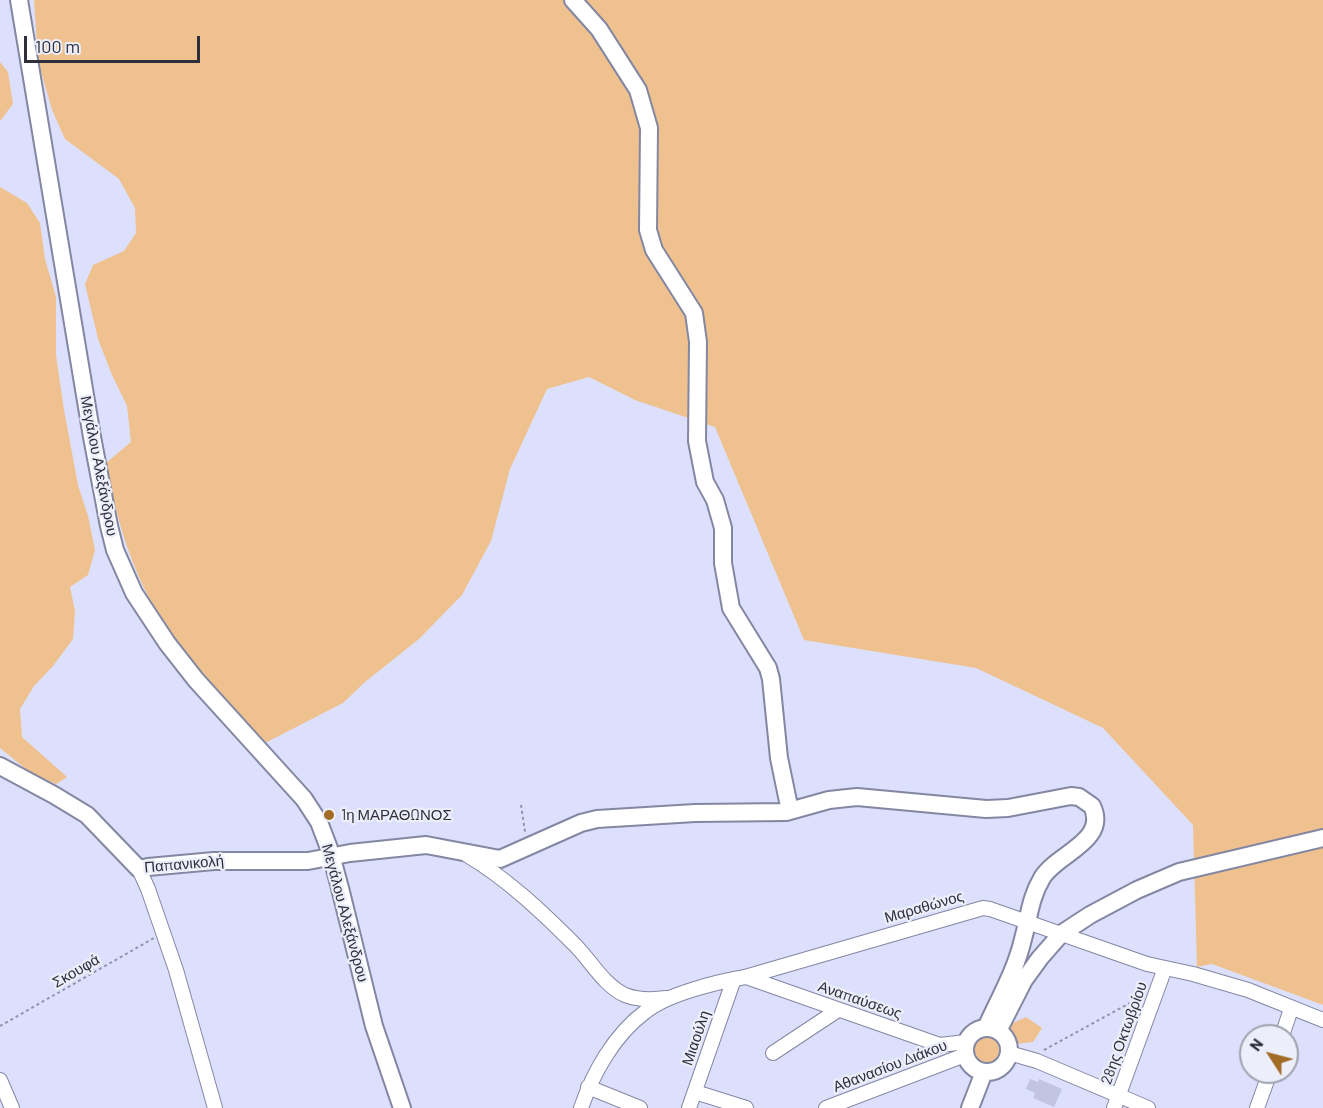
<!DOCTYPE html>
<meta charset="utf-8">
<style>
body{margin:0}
#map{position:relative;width:1323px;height:1108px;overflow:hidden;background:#dce0fd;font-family:Barlow,sans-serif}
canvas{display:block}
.north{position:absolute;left:1239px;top:1024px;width:60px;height:60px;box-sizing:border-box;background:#eceefa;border:2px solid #a0a2ae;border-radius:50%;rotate:306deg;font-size:16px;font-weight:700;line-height:24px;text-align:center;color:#2e2f3b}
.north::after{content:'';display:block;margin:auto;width:21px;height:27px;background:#a26b26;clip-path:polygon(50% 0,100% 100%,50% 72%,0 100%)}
.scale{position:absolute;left:24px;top:36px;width:176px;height:27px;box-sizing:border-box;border:3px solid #2e2f3b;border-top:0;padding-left:8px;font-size:18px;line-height:21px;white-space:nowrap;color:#2e2f3b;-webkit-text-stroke:4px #eceefa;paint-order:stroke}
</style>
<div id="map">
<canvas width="1323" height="1108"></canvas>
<div class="north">N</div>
<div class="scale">100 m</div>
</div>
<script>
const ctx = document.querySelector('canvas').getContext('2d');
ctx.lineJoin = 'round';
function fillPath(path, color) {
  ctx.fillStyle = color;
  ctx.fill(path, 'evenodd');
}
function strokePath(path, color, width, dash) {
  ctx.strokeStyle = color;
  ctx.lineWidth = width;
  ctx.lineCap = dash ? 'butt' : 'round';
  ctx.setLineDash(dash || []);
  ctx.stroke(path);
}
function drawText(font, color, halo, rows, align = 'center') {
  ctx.font = font + ' Barlow,sans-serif';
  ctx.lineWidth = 4.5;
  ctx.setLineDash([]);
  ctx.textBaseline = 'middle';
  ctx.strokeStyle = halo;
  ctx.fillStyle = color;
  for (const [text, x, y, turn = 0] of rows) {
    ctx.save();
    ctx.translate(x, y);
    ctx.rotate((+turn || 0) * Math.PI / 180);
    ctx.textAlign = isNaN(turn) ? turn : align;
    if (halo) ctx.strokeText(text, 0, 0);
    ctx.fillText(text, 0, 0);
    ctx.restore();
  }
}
const green = new Path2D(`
 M 34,0 L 1323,0 L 1323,1005 L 1212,964 L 1197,967 L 1193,825 L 1103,728 L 976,668 L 804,640 L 715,427 L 635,400 L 589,377 L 547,389 L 510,469 L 491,541 L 462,595 L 419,639 L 365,682 L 343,703 L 265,743 C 244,720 219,698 199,673 C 145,607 121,546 106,463 L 131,442 L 127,406 L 112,375 L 98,339 L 85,284 L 93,265 L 124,251 L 136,233 L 135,208 L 119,179 L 65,139 L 52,110 L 38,61 Z
 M 0,62 L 8,72 L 13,104 L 0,121 Z
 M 0,187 L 27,203 L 40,223 L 45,259 L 56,297 L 56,355 L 64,410 L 78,485 L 88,516 L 95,550 L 88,575 L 70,587 L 75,611 L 73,639 L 53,666 L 34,686 L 20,709 L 22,737 L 67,777 L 56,784 L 32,774 L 0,748 Z
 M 1026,1017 L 1042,1028 L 1033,1042 L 1014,1044 L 1007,1031 L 1011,1024 Z
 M973 1050a13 13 0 1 1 26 0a13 13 0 1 1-26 0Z`);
const building = new Path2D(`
 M 1030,1079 L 1038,1082 L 1039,1079 L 1062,1089 L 1054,1107 L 1033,1098 L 1035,1093 L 1026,1089 Z`);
const path = new Path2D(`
 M 521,805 L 525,832
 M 0,1026 L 154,938
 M 1044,1050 L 1130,1003`);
const minor = new Path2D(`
 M 467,855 C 507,879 540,910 573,943 C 590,959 603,985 625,995 C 638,1000 652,1000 666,998
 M 139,869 L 148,889 L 176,970 L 215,1108
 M 746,977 L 940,1045 L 966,1042
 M 1282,1036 L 1291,1009
 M 773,1053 L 838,1010
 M 1009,1053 L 1037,1061 L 1148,1108
 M 0,1080 L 12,1108
 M 588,1087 L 640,1108
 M 695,1092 L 746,1108
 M 581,1108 C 593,1073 614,1035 645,1012 C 667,994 717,982 745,977 L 983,908 L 990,909 L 1147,964 L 1193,974 L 1248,990 L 1323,1020
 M 689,1108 L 734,979
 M 826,1108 L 965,1055
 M 1114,1108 L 1165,968
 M 1257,1108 L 1270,1072`);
const tertiary = new Path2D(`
 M 19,0 L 92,437 L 109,526 L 115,550 L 134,593 L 167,643 L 196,680 L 304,799 L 319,822 L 330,851 L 340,888 L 374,1026 L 402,1108
 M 573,0 L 599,29 L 638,90 L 649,128 L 648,230 L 654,250 L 694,313 L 698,342 L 697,441 L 705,482 L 715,500 L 723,528 L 723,563 L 731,608 L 768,668 L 771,679 L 779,758 L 790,811
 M 0,766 L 54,795 L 87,815 L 139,869 L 148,867 L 214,861 L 308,861 L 350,853 L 426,845 L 500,859 L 581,823 L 597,819 L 695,813 L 786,812 L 829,800 L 857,797 L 986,809 L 1008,808 L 1071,796 L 1079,797 L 1092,806 C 1109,841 1056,854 1042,878 C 1030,898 1029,918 1023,939 C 1016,970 999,999 986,1028
 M965 1050a22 22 0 1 1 44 0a22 22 0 1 1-44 0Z
 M 998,1031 L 1024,980 L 1040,958 L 1061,934 L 1090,915 L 1137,890 L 1179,872 L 1323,838
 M 970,1108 L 984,1072`);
const markers = [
 [329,815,6,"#a26b26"]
];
const streetNames = [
 ["Μεγάλου Αλεξάνδρου",99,466,79],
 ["Παπανικολή",184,864,-5],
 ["Μαραθώνος",924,907,-16],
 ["Μεγάλου Αλεξάνδρου",345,913,75],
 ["Σκουφά",76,971,-30],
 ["Αναπαύσεως",860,1000,19],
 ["28ης Οκτωβρίου",1124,1033,-70],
 ["Μιαούλη",696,1038,-71],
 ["Αθανασίου Διάκου",890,1066,-21]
];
const poiNames = [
 ["1η ΜΑΡΑΘΩΝΟΣ",341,815]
];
fillPath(green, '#efc18f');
fillPath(building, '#c1c5e2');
strokePath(minor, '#8387a2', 16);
strokePath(tertiary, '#8387a2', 20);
strokePath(path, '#9194a9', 2, [3, 3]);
strokePath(minor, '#fff', 14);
strokePath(tertiary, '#fff', 16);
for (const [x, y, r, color] of markers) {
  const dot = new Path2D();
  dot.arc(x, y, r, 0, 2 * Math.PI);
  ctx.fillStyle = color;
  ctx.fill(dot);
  strokePath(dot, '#eceefa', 2);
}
drawText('15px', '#2e2f3b', '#eceefa', streetNames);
drawText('15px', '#2e2f3b', '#eceefa', poiNames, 'left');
</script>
